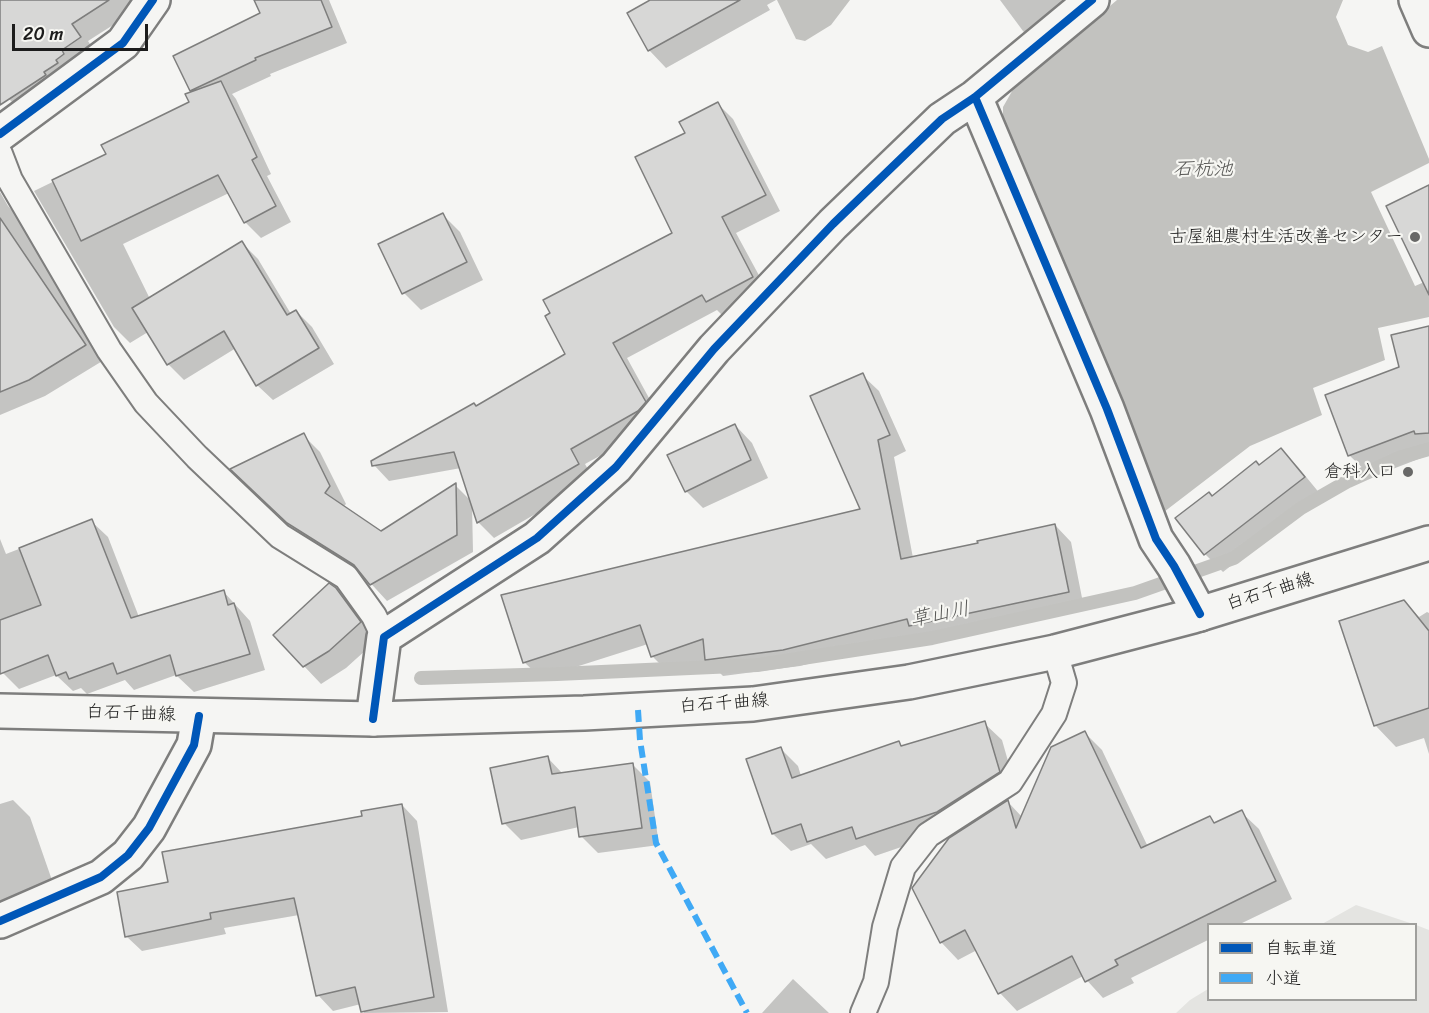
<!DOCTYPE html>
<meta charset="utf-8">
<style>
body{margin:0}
#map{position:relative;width:1429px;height:1013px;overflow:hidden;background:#f5f5f3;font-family:Sriracha,"Klee One",sans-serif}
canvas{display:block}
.legend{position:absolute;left:1207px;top:923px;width:210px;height:78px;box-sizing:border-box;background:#f6f6f2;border:2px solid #9f9f9c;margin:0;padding:8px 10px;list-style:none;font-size:18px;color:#1c1c1c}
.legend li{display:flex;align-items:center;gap:12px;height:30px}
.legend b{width:30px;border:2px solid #9f9f9c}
.scale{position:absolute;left:12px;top:24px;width:136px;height:27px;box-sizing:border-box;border:3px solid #1c1c1c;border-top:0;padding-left:8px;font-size:18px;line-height:21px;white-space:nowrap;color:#1c1c1c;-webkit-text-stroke:4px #f6f6f2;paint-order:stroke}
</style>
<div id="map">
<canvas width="1429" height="1013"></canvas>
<ul class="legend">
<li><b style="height:8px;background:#0057b8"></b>自転車道</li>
<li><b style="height:8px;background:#3fa9f5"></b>小道</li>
</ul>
<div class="scale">20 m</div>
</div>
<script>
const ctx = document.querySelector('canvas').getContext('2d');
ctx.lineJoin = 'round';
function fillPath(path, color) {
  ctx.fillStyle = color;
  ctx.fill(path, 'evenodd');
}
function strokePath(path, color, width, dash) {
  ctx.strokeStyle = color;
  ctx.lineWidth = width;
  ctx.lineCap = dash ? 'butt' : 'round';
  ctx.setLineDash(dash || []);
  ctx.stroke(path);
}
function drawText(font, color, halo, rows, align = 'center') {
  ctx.font = font + ' Sriracha,"Klee One",sans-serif';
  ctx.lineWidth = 4.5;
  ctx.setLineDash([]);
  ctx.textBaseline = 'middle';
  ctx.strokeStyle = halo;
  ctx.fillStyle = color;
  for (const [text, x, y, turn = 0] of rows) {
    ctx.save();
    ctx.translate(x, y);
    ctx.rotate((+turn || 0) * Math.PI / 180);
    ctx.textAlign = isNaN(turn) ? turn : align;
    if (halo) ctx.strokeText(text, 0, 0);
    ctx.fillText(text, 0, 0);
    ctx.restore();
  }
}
const green = new Path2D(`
 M 1356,905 L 1413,924 L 1322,924 Z
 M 1416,925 L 1429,930 L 1429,1013 L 1176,1013 L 1190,1000 L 1208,989 L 1208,1000 L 1416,1000 Z`);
const water = new Path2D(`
 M 777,0 L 850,0 L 831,25 L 805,41 L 796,39 Z
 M 1117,0 L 1343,0 L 1336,17 L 1348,45 L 1368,52 L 1382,46 L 1429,159 L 1429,163 L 1371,192 L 1415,286 L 1429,280 L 1429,317 L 1378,328 L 1385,360 L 1313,388 L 1322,415 L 1250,446 L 1160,515 L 1003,126 L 1003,107 L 1015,86 Z`);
const shadow = new Path2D(`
 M 7,0 L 144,0 L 146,4 L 88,41 L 97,55 L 26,116 L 9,99 L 0,86 L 0,11 Z
 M 256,0 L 329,0 L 347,43 L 270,74 L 271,76 L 232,94 L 236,99 L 271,174 L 267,176 L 291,222 L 261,238 L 245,222 L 229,193 L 123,244 L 150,299 L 242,243 L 258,259 L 291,314 L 296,311 L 312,327 L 334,364 L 273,400 L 257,385 L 236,348 L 184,380 L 168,364 L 148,332 L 130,343 L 114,327 L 34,191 L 108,155 L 191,102 L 194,92 L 191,90 L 262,14 Z
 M 653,0 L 776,0 L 767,5 L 770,10 L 666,68 L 649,50 Z
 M 1000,0 L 1101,0 L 1040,48 L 1023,31 Z
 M 718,104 L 733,119 L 780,211 L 736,233 L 768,292 L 723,316 L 717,310 L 627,358 L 660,418 L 654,426 L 585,464 L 594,480 L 494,538 L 478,522 L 472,505 L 473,552 L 387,601 L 365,577 L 306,539 L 249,486 L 303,435 L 320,452 L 346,504 L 343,507 L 381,532 L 455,485 L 471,501 L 461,468 L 389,481 L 374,465 L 567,355 L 674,233 L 687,134 Z
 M 0,192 L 8,206 L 22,220 L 104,360 L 45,396 L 0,415 Z
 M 443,215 L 460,232 L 483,280 L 421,310 L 404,293 Z
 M 1429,328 L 1429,455 L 1372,477 L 1349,455 L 1401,368 Z
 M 862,375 L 879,391 L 906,451 L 894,457 L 913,558 L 980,544 L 1055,525 L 1071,542 L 1084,608 L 926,642 L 921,636 L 800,666 L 723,676 L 707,660 L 669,673 L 652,656 L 648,644 L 541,678 L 524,662 L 863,510 Z
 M 735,425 L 752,443 L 768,478 L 703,508 L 686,491 Z
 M 1281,450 L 1298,467 L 1321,495 L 1223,572 L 1205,554 L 1177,518 L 1260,466 Z
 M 91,521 L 108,537 L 139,617 L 223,591 L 250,621 L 265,670 L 194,692 L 176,675 L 134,690 L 125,680 L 87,694 L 81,688 L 73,691 L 56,675 L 19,689 L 3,673 L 0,665 L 0,539 L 6,554 Z
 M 335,589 L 353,607 L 377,640 L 346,668 L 321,684 L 304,666 Z
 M 1403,601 L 1419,617 L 1427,612 L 1429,613 L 1429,754 L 1424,738 L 1396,747 L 1375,725 Z
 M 984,723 L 1002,740 L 1016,789 L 954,829 L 875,856 L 865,845 L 826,859 L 811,844 L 791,851 L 773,834 L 781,749 L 798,766 L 801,776 L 899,743 L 902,747 Z
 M 1085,733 L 1102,750 L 1148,847 L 1210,818 L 1216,824 L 1241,812 L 1259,829 L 1292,899 L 1240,924 L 1208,924 L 1208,940 L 1131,978 L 1134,983 L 1103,998 L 1083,976 L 1017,1011 L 1000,993 L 977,950 L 958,960 L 941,942 L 1008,802 L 1022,817 Z
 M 547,757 L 563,774 L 632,764 L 650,782 L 659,845 L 598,853 L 581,836 L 579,827 L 521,840 L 504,823 Z
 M 13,800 L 30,817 L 54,886 L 0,906 L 0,804 Z
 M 402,805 L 417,821 L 448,1012 L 364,1013 L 361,1004 L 333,1011 L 318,995 L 299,915 L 224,928 L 226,934 L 142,951 L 126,936 L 170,883 Z
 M 793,979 L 829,1013 L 762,1013 Z`);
const stream = new Path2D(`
 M 421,678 L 557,674 L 757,665 L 932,638 L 1135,593 L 1234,558 L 1301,508 L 1348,481 L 1401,457 L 1429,449`);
const building = new Path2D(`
 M 0,0 L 109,0 L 72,24 L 81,37 L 62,50 L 64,54 L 56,60 L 58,63 L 44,72 L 46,75 L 0,105 Z
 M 254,0 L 321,0 L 332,27 L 255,58 L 256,60 L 190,91 L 173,56 L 260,13 Z
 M 650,0 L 740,0 L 648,51 L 627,13 Z
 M 221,81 L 257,157 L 252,160 L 276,206 L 244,223 L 218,175 L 81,241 L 52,180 L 106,154 L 101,145 L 189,102 L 185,94 Z
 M 718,102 L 766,195 L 722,217 L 753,277 L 706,302 L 702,295 L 613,343 L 646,402 L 638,411 L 571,449 L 579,464 L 477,523 L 454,452 L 372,466 L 371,461 L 474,403 L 476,406 L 565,354 L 545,316 L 550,313 L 543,300 L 672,233 L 635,157 L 685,133 L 679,122 Z
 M 1429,185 L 1429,295 L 1386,206 Z
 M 443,213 L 467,262 L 402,294 L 378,244 Z
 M 0,218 L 86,345 L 29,380 L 0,392 Z
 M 242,241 L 287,315 L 296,310 L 319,348 L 256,386 L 224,331 L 167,365 L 132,308 Z
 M 1429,326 L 1429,433 L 1415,434 L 1414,431 L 1348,456 L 1325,395 L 1399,367 L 1391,335 Z
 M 863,373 L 890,435 L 878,440 L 901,559 L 978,543 L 977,541 L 1055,524 L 1069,592 L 909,626 L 907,619 L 783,650 L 705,660 L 703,639 L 651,657 L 640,625 L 523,663 L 501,595 L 860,509 L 810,396 Z
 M 735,424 L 751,460 L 685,492 L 667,455 Z
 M 304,433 L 330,486 L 325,493 L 381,531 L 456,483 L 457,535 L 370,585 L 354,565 L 287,523 L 230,469 Z
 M 1281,448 L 1305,477 L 1204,555 L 1175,518 L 1209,492 L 1212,496 L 1256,461 L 1259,465 Z
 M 92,519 L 131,618 L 224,590 L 228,605 L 234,603 L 250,654 L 176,676 L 170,655 L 117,674 L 113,663 L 69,679 L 66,672 L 56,676 L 48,655 L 0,674 L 0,620 L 41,605 L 19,548 Z
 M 329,583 L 336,588 L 361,622 L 329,651 L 303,667 L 273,635 Z
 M 1404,600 L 1429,631 L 1429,708 L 1374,726 L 1339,621 Z
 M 985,721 L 1000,772 L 937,812 L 856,839 L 852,827 L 807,842 L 801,824 L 772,834 L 746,759 L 781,747 L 792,778 L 899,741 L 901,746 Z
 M 1085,731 L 1141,848 L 1210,816 L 1214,823 L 1242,810 L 1276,881 L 1115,960 L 1118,965 L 1085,982 L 1072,956 L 998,994 L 965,930 L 940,943 L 912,888 L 949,838 L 1008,800 L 1016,828 L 1051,747 Z
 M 548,756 L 552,774 L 633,763 L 642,828 L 579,837 L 575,807 L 502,824 L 490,768 Z
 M 402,804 L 434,997 L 361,1012 L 355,987 L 316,996 L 294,898 L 210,913 L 211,919 L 125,937 L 117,892 L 168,882 L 162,852 L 362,816 L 361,811 Z`);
const lane = new Path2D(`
 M 0,154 L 10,180 L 109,350 L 146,403 L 197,457 L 280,536 L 346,577 L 374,616 L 384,637
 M 863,1013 L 876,982 L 885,927 L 903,867 L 928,835 L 1010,782 L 1054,714 L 1064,683 L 1055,652`);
const street = new Path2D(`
 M 975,97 L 1107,409 L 1156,539 L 1174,566 L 1200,614
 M 0,134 L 123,43 L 153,0
 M 373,719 L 384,637 L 537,538 L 616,467 L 714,349 L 833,224 L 942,119 L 975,97 L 1092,0
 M 0,921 L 101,877 L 128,855 L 149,828 L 194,745 L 199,716`);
const secondary = new Path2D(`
 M 1416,0 L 1429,30
 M 0,711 L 373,719 L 584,713 L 753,704 L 909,682 L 1055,652 L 1193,616 L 1429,543`);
const quiet = new Path2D(`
 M 638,710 L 640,740 L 656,843 L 747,1013`);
const cycleway = new Path2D(`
 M 975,97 L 1107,409 L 1156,539 L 1174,566 L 1200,614
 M 0,134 L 123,43 L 153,0
 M 373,719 L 384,637 L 537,538 L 616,467 L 714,349 L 833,224 L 942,119 L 975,97 L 1092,0
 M 0,921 L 101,877 L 128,855 L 149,828 L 194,745 L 199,716`);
const markers = [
 [1415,237,6,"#686867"],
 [1408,472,6,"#686867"]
];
const poiNames = [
 ["古屋組農村生活改善センター",1403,237],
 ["倉科入口",1396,472]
];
const streetNames = [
 ["白石千曲線",1270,592,-17],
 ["白石千曲線",724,704,-4],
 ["白石千曲線",131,714,2]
];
const waterNames = [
 ["石杭池",1203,170],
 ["草山川",940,615,-11]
];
fillPath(green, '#e4e4e1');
fillPath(water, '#c2c2bf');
fillPath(shadow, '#0003');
strokePath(stream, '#c2c2bf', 14);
fillPath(building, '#d7d7d6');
strokePath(building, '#7e7e7d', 1.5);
strokePath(lane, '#7e7e7d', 28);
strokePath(street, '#7e7e7d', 38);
strokePath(secondary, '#7e7e7d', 38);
strokePath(lane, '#f5f5f3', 24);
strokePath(street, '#f5f5f3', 33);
strokePath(secondary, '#f5f5f3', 33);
strokePath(quiet, '#3fa9f5', 6, [12, 6]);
strokePath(cycleway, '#0057b8', 8);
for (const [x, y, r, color] of markers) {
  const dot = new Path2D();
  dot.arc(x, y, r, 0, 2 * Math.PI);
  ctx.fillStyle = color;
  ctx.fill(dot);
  strokePath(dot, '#f6f6f2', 2);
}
drawText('18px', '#1c1c1c', '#f6f6f2', poiNames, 'right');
drawText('18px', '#1c1c1c', '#f6f6f2', streetNames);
drawText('italic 20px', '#565654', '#f6f6f2', waterNames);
</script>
